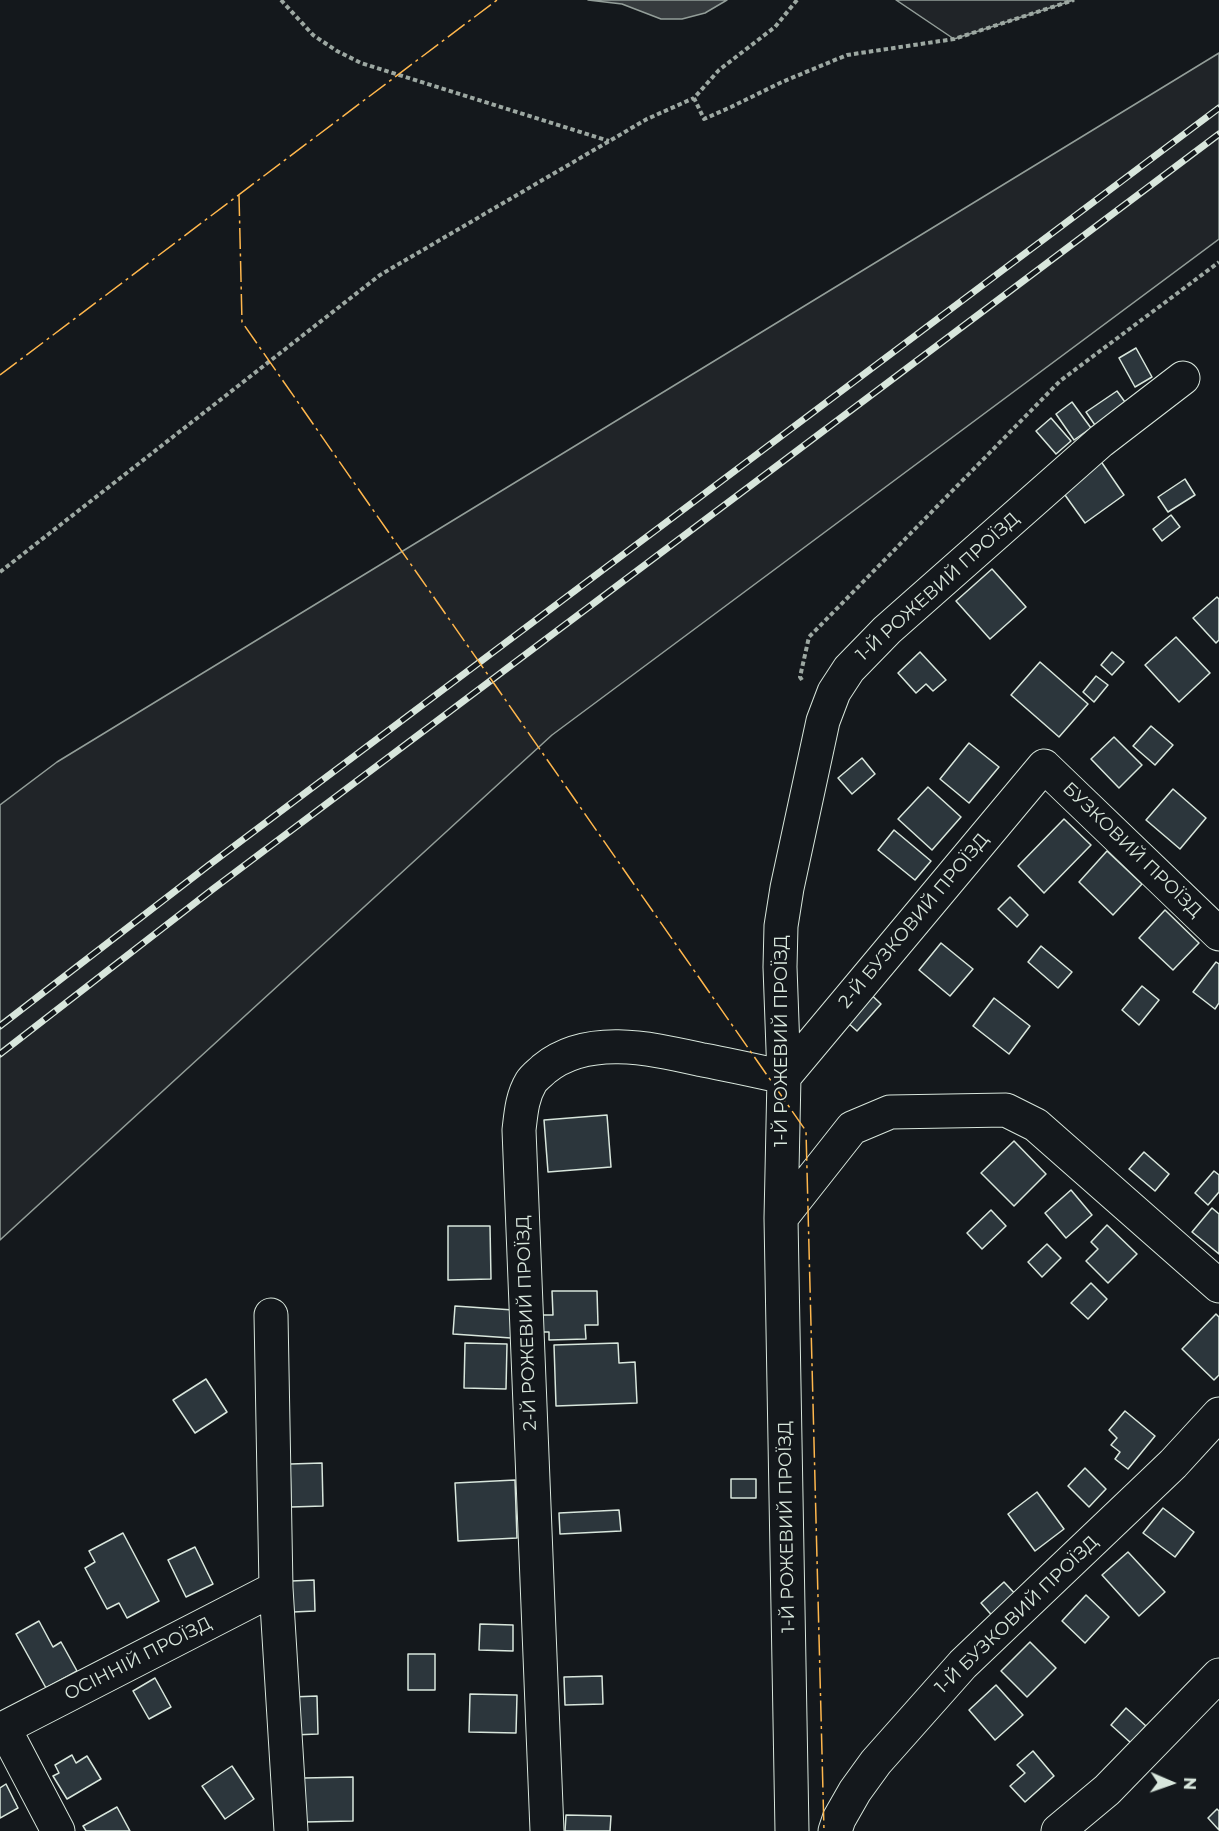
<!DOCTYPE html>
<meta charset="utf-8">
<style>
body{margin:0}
#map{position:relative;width:1219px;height:1831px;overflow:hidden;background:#14181c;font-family:Montserrat,sans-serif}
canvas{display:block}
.north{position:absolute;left:1141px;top:1753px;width:60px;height:60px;-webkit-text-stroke:4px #14181c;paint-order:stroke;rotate:92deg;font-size:16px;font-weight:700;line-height:24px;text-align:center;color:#d8e6dc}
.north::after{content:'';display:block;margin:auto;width:21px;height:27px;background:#d8e6dc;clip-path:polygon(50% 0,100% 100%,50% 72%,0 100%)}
</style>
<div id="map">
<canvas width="1219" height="1831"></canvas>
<div class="north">N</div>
</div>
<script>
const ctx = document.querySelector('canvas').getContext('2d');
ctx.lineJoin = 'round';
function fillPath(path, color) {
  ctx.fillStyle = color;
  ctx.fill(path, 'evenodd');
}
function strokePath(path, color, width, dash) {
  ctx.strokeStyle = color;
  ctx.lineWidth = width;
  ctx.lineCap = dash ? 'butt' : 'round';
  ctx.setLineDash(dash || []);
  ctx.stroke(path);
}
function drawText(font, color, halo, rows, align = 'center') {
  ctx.font = font + ' Montserrat,sans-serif';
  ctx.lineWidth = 4.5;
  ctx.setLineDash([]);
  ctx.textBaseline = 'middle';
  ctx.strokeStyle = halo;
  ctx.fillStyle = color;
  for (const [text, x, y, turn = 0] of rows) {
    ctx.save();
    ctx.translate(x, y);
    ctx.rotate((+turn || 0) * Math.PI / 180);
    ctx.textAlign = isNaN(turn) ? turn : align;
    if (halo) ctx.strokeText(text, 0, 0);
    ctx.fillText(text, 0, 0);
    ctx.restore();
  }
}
const green = new Path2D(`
 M 896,0 L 1074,0 L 954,39 Z
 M 1219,53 L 1219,239 L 552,735 L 0,1240 L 0,805 L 57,762 Z`);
const water = new Path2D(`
 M 588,0 L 727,0 L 705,13 L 682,19 L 661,19 L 622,4 Z`);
const building = new Path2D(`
 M 1136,348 L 1152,377 L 1135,387 L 1119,358 Z
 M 1117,391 L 1130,409 L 1099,431 L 1086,412 Z
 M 1072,402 L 1091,428 L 1074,440 L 1056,414 Z
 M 1051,418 L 1071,441 L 1056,454 L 1036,431 Z
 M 1100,460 L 1124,495 L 1085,523 L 1060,488 Z
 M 1185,479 L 1195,495 L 1168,512 L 1158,497 Z
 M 1171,515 L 1180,527 L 1162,541 L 1153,529 Z
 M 992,569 L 1026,607 L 990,639 L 956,601 Z
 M 1217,597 L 1219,599 L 1219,640 L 1216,643 L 1193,618 Z
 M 1176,637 L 1210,673 L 1179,702 L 1145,665 Z
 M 920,652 L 946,680 L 933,691 L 926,684 L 916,693 L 898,673 Z
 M 1112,652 L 1124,662 L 1112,675 L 1101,665 Z
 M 1040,662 L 1088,704 L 1059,737 L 1011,695 Z
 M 1096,676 L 1108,685 L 1094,702 L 1083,692 Z
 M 1151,726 L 1173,745 L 1155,765 L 1133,746 Z
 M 1114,737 L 1142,765 L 1119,788 L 1091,759 Z
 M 969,743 L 999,767 L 969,803 L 940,779 Z
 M 862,758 L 875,774 L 852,794 L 838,778 Z
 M 928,787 L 961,817 L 932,850 L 898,819 Z
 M 1173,789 L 1206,818 L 1180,849 L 1146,820 Z
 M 1064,819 L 1091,845 L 1044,893 L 1018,866 Z
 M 894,830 L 931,861 L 915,880 L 878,850 Z
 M 1107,851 L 1142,884 L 1113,915 L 1079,882 Z
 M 1010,897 L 1028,915 L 1017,927 L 998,909 Z
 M 1165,910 L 1199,943 L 1173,970 L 1139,938 Z
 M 941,943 L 973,969 L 950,996 L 919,970 Z
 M 1041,946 L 1072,972 L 1058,988 L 1028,962 Z
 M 1216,962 L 1219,964 L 1219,1003 L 1215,1009 L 1193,992 Z
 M 862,986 L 881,1004 L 857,1031 L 837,1013 Z
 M 1142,986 L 1159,1000 L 1139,1025 L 1122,1010 Z
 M 994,998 L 1030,1026 L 1009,1054 L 973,1026 Z
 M 607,1115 L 611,1167 L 548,1172 L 544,1120 Z
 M 1014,1141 L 1046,1174 L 1014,1206 L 981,1173 Z
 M 1144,1152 L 1169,1174 L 1155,1191 L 1129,1169 Z
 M 1214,1171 L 1219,1175 L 1219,1192 L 1208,1205 L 1195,1193 Z
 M 1071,1190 L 1092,1215 L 1066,1238 L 1045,1213 Z
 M 1212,1208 L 1219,1214 L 1219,1254 L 1192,1232 Z
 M 991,1210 L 1006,1226 L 982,1249 L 967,1233 Z
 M 1107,1225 L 1137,1254 L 1108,1283 L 1086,1261 L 1098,1249 L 1091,1242 Z
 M 448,1226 L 490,1226 L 491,1279 L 448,1280 Z
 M 1047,1244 L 1061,1258 L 1042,1277 L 1028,1262 Z
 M 1091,1283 L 1107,1299 L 1088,1319 L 1071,1303 Z
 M 552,1291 L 597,1291 L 598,1325 L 585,1325 L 586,1339 L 549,1340 L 549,1332 L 543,1332 L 542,1315 L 553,1315 Z
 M 455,1306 L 513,1310 L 511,1338 L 453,1334 Z
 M 1216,1314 L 1219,1317 L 1219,1375 L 1214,1380 L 1182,1349 Z
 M 465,1343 L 507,1344 L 506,1389 L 464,1388 Z
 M 618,1343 L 619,1363 L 635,1362 L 637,1403 L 556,1406 L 554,1345 Z
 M 206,1379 L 227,1412 L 195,1433 L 173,1400 Z
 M 1125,1411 L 1155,1436 L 1128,1469 L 1115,1459 L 1120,1452 L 1111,1445 L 1117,1438 L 1109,1430 Z
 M 322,1463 L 323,1506 L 291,1507 L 290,1464 Z
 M 1085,1468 L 1106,1489 L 1089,1507 L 1068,1486 Z
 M 731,1479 L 756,1479 L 756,1498 L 731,1498 Z
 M 515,1480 L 517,1538 L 458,1541 L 455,1483 Z
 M 1037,1492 L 1064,1529 L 1035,1551 L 1008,1514 Z
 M 1163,1508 L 1194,1532 L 1175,1557 L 1143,1533 Z
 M 619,1510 L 621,1531 L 560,1534 L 559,1513 Z
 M 123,1533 L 159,1601 L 127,1618 L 119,1603 L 107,1609 L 85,1568 L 95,1562 L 89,1551 Z
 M 195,1547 L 213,1584 L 186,1597 L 168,1560 Z
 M 1128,1552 L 1165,1592 L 1139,1616 L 1102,1575 Z
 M 314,1580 L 315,1611 L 293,1612 L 291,1581 Z
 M 1004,1582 L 1019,1598 L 996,1620 L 981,1603 Z
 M 1086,1595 L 1109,1617 L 1085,1643 L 1062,1621 Z
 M 39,1621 L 53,1647 L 61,1642 L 77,1671 L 46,1688 L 16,1634 Z
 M 480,1624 L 513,1625 L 513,1651 L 479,1650 Z
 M 1030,1642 L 1056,1668 L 1027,1697 L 1001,1671 Z
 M 408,1654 L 435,1654 L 435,1690 L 408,1690 Z
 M 602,1676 L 603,1704 L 565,1705 L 564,1677 Z
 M 155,1678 L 171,1707 L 149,1719 L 133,1691 Z
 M 996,1685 L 1023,1715 L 995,1740 L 969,1710 Z
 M 470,1694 L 517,1695 L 516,1733 L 469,1732 Z
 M 317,1696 L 318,1734 L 293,1735 L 291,1697 Z
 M 1126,1708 L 1146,1726 L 1131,1743 L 1111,1725 Z
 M 1033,1751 L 1054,1776 L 1025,1802 L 1010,1786 L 1025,1773 L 1017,1765 Z
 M 72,1755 L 76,1763 L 87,1756 L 101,1779 L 67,1799 L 53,1776 L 59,1773 L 55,1765 Z
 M 232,1766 L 254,1799 L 225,1819 L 202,1786 Z
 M 353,1777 L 353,1821 L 304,1822 L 304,1778 Z
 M 6,1784 L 18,1808 L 0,1818 L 0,1788 Z
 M 117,1807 L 130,1831 L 86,1831 L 83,1826 Z
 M 1217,1809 L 1219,1811 L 1219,1830 L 1208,1818 Z
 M 566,1815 L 611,1816 L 610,1831 L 565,1831 Z`);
const path = new Path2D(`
 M 281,0 L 313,35 L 337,51 L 361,63 L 609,141
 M 797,0 L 775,27 L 719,70 L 694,98 L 704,119 L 731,107 L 782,82 L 847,55 L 954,39 L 1074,0
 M 0,572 L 380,275 L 647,119 L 694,98
 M 802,680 L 800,677 L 809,637 L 1060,381 L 1219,262`);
const minor = new Path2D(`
 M 781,1218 L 852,1128 L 890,1112 L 1006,1110 L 1036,1125 L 1219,1286
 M 271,1315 L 276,1588
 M 4,1728 L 58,1831
 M 0,1730 L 276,1588 L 291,1831
 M 547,1831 L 519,1130 C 521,1113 522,1097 531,1082 C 534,1077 540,1073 544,1069 C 588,1033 653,1049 703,1060 C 730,1065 757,1071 784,1077 L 1044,766 L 1219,934
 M 792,1831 L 781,1218 L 784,1077 L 780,967 L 781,926 L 787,888 L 823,721 L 834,692 L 849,669 L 887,630 L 1101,441 L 1183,378
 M 835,1831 L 839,1819 L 855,1791 L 876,1762 L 963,1664 L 1173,1464 L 1219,1414
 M 1058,1831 L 1107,1790 L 1219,1675`);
const rail = new Path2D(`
 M 0,1026 L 209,865 L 1219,108
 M 0,1054 L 213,889 L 1219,134`);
const power = new Path2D(`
 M 239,195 L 242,322 L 806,1131 L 824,1831
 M 0,375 L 497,0`);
const streetNames = [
 ["1-Й РОЖЕВИЙ ПРОЇЗД",938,587,-42],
 ["БУЗКОВИЙ ПРОЇЗД",1132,850,44],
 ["2-Й БУЗКОВИЙ ПРОЇЗД",914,921,-50],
 ["1-Й РОЖЕВИЙ ПРОЇЗД",782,1041,-90],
 ["2-Й РОЖЕВИЙ ПРОЇЗД",527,1323,-92],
 ["1-Й РОЖЕВИЙ ПРОЇЗД",787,1527,-91],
 ["1-Й БУЗКОВИЙ ПРОЇЗД",1017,1615,-44],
 ["ОСІННІЙ ПРОЇЗД",138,1659,-27]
];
fillPath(green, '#202428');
strokePath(green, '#939e99', 1.5);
fillPath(water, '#363b3e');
strokePath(water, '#939e99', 1.5);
fillPath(building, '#2c363c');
strokePath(building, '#d8e6dc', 1.5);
strokePath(minor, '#d8e6dc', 35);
strokePath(path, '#9da8a2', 4, [4.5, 3]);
strokePath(minor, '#14181c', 33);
strokePath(rail, '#d8e6dc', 7);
strokePath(rail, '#14181c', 4.5, [14]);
strokePath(power, '#ffb74d', 1.5, [21, 4.5, 3, 4.5]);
drawText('18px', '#d8e6dc', '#14181c', streetNames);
</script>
